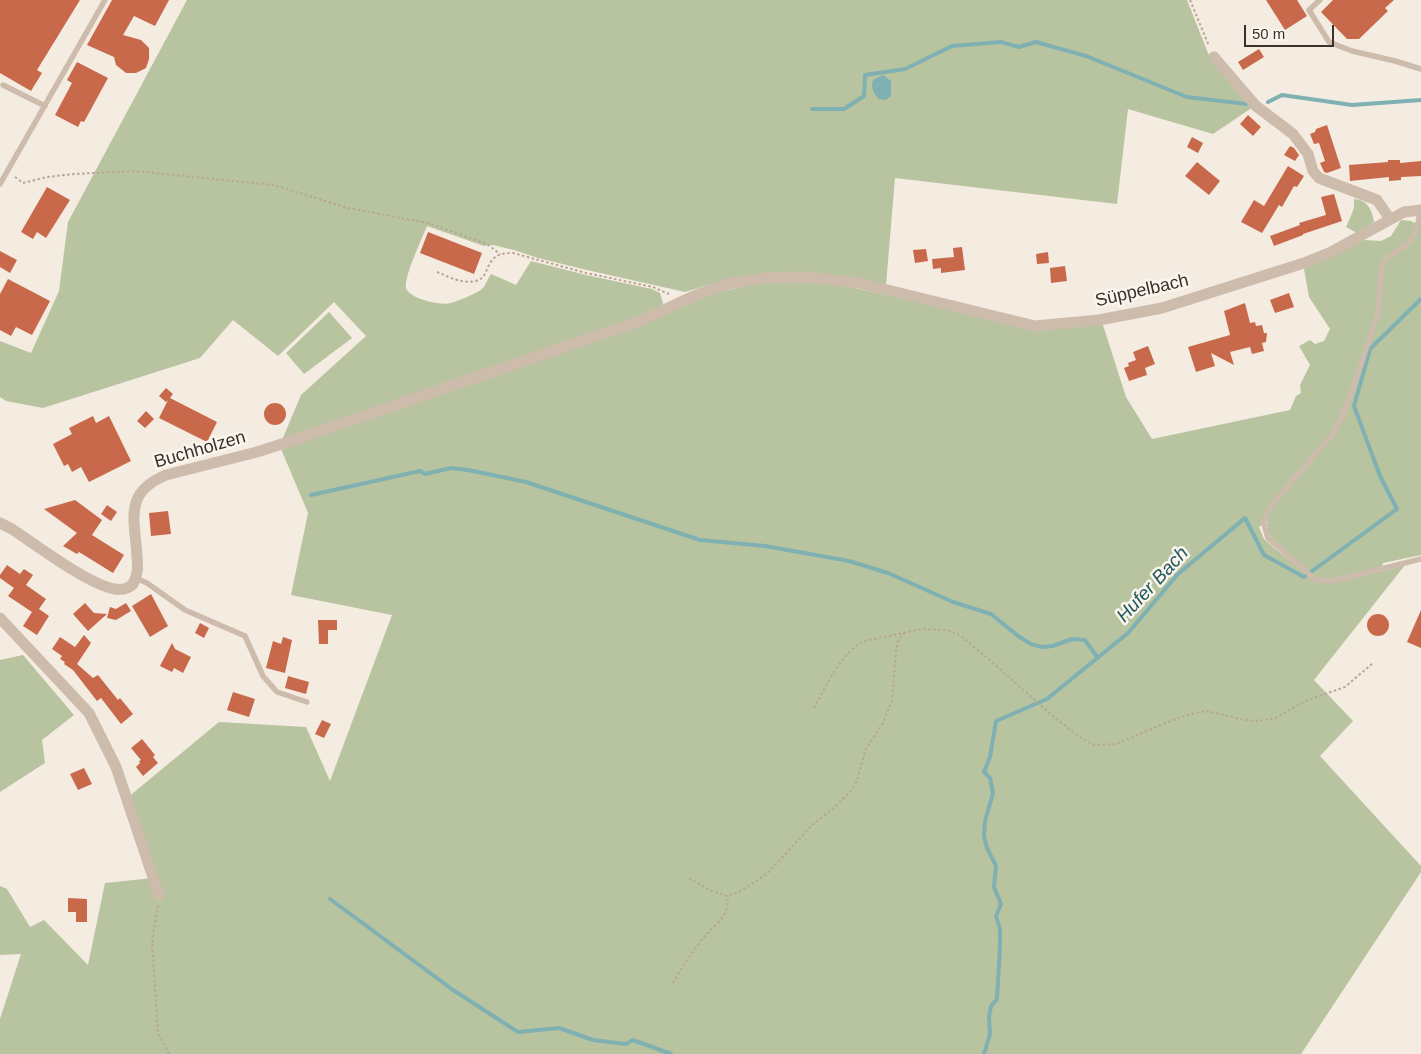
<!DOCTYPE html>
<meta charset="utf-8">
<style>
body{margin:0}
#map{position:relative;width:1421px;height:1054px;overflow:hidden;background:#f4ebe1;font-family:Helvetica,sans-serif}
canvas{display:block}
.scale{position:absolute;left:1244px;top:25px;width:90px;height:22px;box-sizing:border-box;border:2px solid #3b302b;border-top:0;padding-left:6px;font-size:15px;line-height:18px;white-space:nowrap;color:#3b302b;-webkit-text-stroke:4px #fbf5ee;paint-order:stroke}
</style>
<div id="map">
<canvas width="1421" height="1054"></canvas>
<div class="scale">50 m</div>
</div>
<script>
const ctx = document.querySelector('canvas').getContext('2d');
ctx.lineJoin = 'round';
function fillPath(path, color) {
  ctx.fillStyle = color;
  ctx.fill(path, 'evenodd');
}
function strokePath(path, color, width, dash) {
  ctx.strokeStyle = color;
  ctx.lineWidth = width;
  ctx.lineCap = dash ? 'butt' : 'round';
  ctx.setLineDash(dash || []);
  ctx.stroke(path);
}
function drawText(font, color, halo, rows, align = 'center') {
  ctx.font = font + ' Helvetica,sans-serif';
  ctx.lineWidth = 5;
  ctx.setLineDash([]);
  ctx.textBaseline = 'middle';
  ctx.strokeStyle = halo;
  ctx.fillStyle = color;
  for (const [text, x, y, turn = 0] of rows) {
    ctx.save();
    ctx.translate(x, y);
    ctx.rotate((+turn || 0) * Math.PI / 180);
    ctx.textAlign = isNaN(turn) ? turn : align;
    if (halo) ctx.strokeText(text, 0, 0);
    ctx.fillText(text, 0, 0);
    ctx.restore();
  }
}
const green = new Path2D(`
 M 187,0 L 1187,0 L 1208,53 L 1227,79 L 1253,107 L 1213,134 L 1128,109 L 1117,204 L 895,178 L 886,285 L 847,277 L 710,284 L 685,292 L 587,270 L 538,258 L 514,250 L 493,245 L 484,246 L 427,226 C 422,239 404,276 406,288 C 409,299 442,306 451,303 C 458,301 478,293 483,288 C 486,285 488,278 491,274 L 516,285 L 531,261 L 586,275 L 652,289 L 660,293 L 663,303 L 662,305 L 637,318 L 282,440 L 301,395 L 366,336 L 334,302 L 278,356 L 233,320 L 200,358 L 43,408 L 6,401 L 0,397 L 0,341 L 31,353 L 59,291 L 68,222 Z
 M 1354,199 C 1368,200 1372,210 1374,222 L 1357,233 L 1346,227 C 1347,226 1354,209 1354,207 C 1354,205 1354,202 1354,199 Z
 M 1401,220 L 1411,221 L 1419,225 L 1421,222 L 1421,555 L 1383,563 L 1381,572 L 1405,565 L 1314,680 L 1353,721 L 1320,756 L 1421,866 L 1421,872 L 1301,1054 L 0,1054 L 0,1019 L 21,954 L 0,955 L 0,886 L 7,889 L 30,927 L 44,920 L 88,965 L 105,883 L 153,878 L 127,798 L 219,722 L 306,727 L 330,781 L 392,615 L 291,595 L 308,513 L 281,449 L 717,292 L 756,284 L 806,281 L 855,288 L 1034,328 L 1102,322 L 1126,397 L 1152,439 L 1290,410 L 1296,396 L 1301,393 L 1300,385 L 1310,365 L 1299,346 L 1310,340 L 1315,344 L 1324,341 L 1330,329 L 1309,297 L 1304,269 L 1363,240 L 1381,241 L 1391,236 ZM 1267,521 C 1267,539 1278,545 1291,555 L 1289,560 L 1264,539 L 1259,527 Z
 M 329,312 L 352,338 L 304,374 L 286,353 Z
 M 23,655 L 74,715 L 42,740 L 45,763 L 0,792 L 0,660 Z`);
const water = new Path2D(`
 M 883,75 L 891,81 L 891,96 L 886,100 L 879,99 C 874,94 870,87 873,80 Z`);
const stream = new Path2D(`
 M 1268,102 L 1282,95 L 1352,105 L 1421,100
 M 812,109 L 844,109 L 864,96 L 865,75 L 905,69 L 952,46 L 1001,42 L 1019,47 L 1036,42 L 1086,56 L 1187,97 L 1247,104
 M 311,495 L 420,471 L 425,474 L 451,468 L 468,470 L 526,482 L 700,540 L 765,546 L 849,561 L 888,573 L 953,602 L 991,614 L 1018,636 L 1031,644 L 1042,647 L 1053,646 L 1072,639 L 1085,640 L 1098,658
 M 330,899 L 453,990 L 518,1032 L 559,1028 L 593,1040 L 626,1044 L 633,1040 L 671,1054
 M 984,1054 L 990,1034 L 989,1017 L 991,1006 L 997,999 L 1000,947 L 1000,929 L 996,916 L 1001,904 L 994,887 L 996,866 L 987,848 L 984,836 L 985,821 L 993,793 L 990,778 L 984,772 L 990,757 L 996,721 L 1047,699 L 1128,633 L 1178,574 L 1245,518 L 1264,555 L 1304,577 L 1397,509 L 1380,476 L 1354,406 L 1370,349 L 1421,299`);
const building = new Path2D(`
 M 0,0 L 80,0 L 37,70 L 42,73 L 31,91 L 0,73 Z
 M 112,0 L 169,0 L 155,26 L 134,16 L 123,35 L 141,40 L 149,48 L 149,59 L 146,68 L 136,73 L 126,73 L 116,65 L 114,57 L 87,45 Z
 M 1266,0 L 1297,0 L 1307,16 L 1285,30 Z
 M 1333,0 L 1394,0 L 1385,8 L 1388,11 L 1359,39 L 1347,39 L 1321,12 Z
 M 1259,49 L 1264,57 L 1243,70 L 1238,62 Z
 M 77,62 L 108,78 L 84,122 L 81,121 L 78,127 L 55,115 L 72,83 L 67,80 Z
 M 1248,115 L 1261,127 L 1253,136 L 1240,124 Z
 M 1327,125 L 1341,168 L 1327,173 L 1324,172 L 1320,163 L 1325,161 L 1319,143 L 1314,144 L 1310,134 L 1315,132 L 1316,129 Z
 M 1192,137 L 1203,143 L 1198,153 L 1187,147 Z
 M 1290,146 L 1294,148 L 1299,155 L 1295,161 L 1284,155 Z
 M 1388,160 L 1400,160 L 1400,163 L 1421,161 L 1421,176 L 1401,177 L 1401,180 L 1389,181 L 1389,177 L 1350,181 L 1349,165 L 1388,162 Z
 M 1197,162 L 1220,181 L 1209,195 L 1185,176 Z
 M 1288,166 L 1304,176 L 1297,187 L 1294,186 L 1282,207 L 1279,205 L 1262,233 L 1241,222 L 1254,200 L 1264,206 Z
 M 47,187 L 70,200 L 46,238 L 37,232 L 33,239 L 21,232 Z
 M 1334,194 L 1342,221 L 1303,234 L 1303,235 L 1274,246 L 1270,236 L 1300,225 L 1299,223 L 1326,215 L 1321,197 Z
 M 428,232 L 482,253 L 474,274 L 420,253 Z
 M 962,247 L 965,270 L 941,273 L 941,268 L 933,269 L 932,259 L 954,257 L 953,248 Z
 M 926,249 L 928,261 L 915,263 L 913,250 Z
 M 0,251 L 17,260 L 10,273 L 0,267 Z
 M 1048,252 L 1049,263 L 1037,264 L 1036,254 Z
 M 1065,266 L 1067,281 L 1051,283 L 1050,268 Z
 M 8,279 L 50,301 L 32,335 L 16,327 L 11,336 L 0,330 L 0,294 Z
 M 1289,293 L 1294,307 L 1275,313 L 1270,300 Z
 M 1245,303 L 1250,323 L 1255,322 L 1256,326 L 1262,325 L 1264,333 L 1267,333 L 1266,342 L 1262,343 L 1264,351 L 1252,354 L 1250,347 L 1230,352 L 1234,365 L 1211,353 L 1215,366 L 1196,372 L 1188,347 L 1230,335 L 1224,311 Z
 M 1148,346 L 1155,364 L 1145,368 L 1147,375 L 1129,381 L 1124,368 L 1129,366 L 1128,363 L 1136,360 L 1133,352 Z
 M 166,388 L 173,394 L 170,398 L 217,422 L 207,442 L 159,418 L 168,400 L 166,402 L 159,396 Z
 M264 414a11 11 0 1 1 22 0a11 11 0 1 1-22 0Z
 M 146,411 L 154,419 L 145,428 L 137,421 Z
 M 93,416 L 96,423 L 109,416 L 131,461 L 89,482 L 81,467 L 72,472 L 68,464 L 64,466 L 53,444 L 72,434 L 69,428 Z
 M 75,500 L 102,520 L 92,535 L 124,555 L 113,573 L 79,552 L 77,554 L 63,546 L 77,533 L 44,509 Z
 M 107,505 L 117,512 L 111,521 L 101,514 Z
 M 168,511 L 171,534 L 151,536 L 149,513 Z
 M 7,565 L 20,574 L 24,569 L 33,575 L 26,585 L 46,599 L 39,609 L 49,616 L 37,635 L 23,626 L 32,612 L 8,596 L 14,588 L 0,578 L 0,575 Z
 M 151,594 L 168,626 L 150,637 L 132,606 Z
 M 85,603 L 94,613 L 107,614 L 88,631 L 73,614 Z
 M 126,603 L 131,611 L 116,620 L 107,618 L 110,607 L 116,609 Z
 M 1421,610 L 1421,648 L 1407,642 Z
 M1367 625a11 11 0 1 1 22 0a11 11 0 1 1-22 0Z
 M 318,620 L 337,620 L 337,630 L 328,630 L 328,644 L 319,644 Z
 M 200,623 L 209,628 L 204,638 L 195,633 Z
 M 84,635 L 91,643 L 77,664 L 93,678 L 98,675 L 118,700 L 120,698 L 133,714 L 121,724 L 101,698 L 97,701 L 73,670 L 64,664 L 65,662 L 60,659 L 62,656 L 52,649 L 60,637 L 75,647 Z
 M 283,637 L 292,640 L 285,673 L 266,668 L 273,641 L 281,644 Z
 M 172,643 L 175,649 L 191,657 L 183,673 L 174,668 L 172,672 L 160,666 Z
 M 288,676 L 309,682 L 306,694 L 285,688 Z
 M 233,692 L 255,699 L 249,717 L 227,710 Z
 M 322,720 L 331,724 L 324,738 L 315,734 Z
 M 142,739 L 155,755 L 153,757 L 158,763 L 143,776 L 136,767 L 140,763 L 139,761 L 141,760 L 131,748 Z
 M 84,768 L 92,784 L 78,790 L 70,774 Z
 M 68,898 L 87,899 L 87,922 L 76,922 L 76,912 L 68,912 Z`);
const path = new Path2D(`
 M 1190,0 L 1209,46
 M 15,177 L 23,183 L 47,177 L 74,174 L 135,171 L 274,185 L 348,208 L 428,223 L 487,244 L 500,254
 M 437,272 C 449,277 462,284 475,281 C 493,278 481,252 513,253 L 586,273 L 653,287 L 669,294
 M 814,708 C 827,685 840,653 865,641 L 922,629 L 947,630 L 960,635 L 992,662 L 1055,718 L 1080,737 L 1094,745 L 1116,744 L 1173,720 L 1195,713 L 1207,711 L 1240,719 L 1257,721 L 1276,718 L 1305,701 L 1345,687 L 1373,663
 M 689,878 L 709,890 L 727,896 L 741,891 L 767,874 L 812,825 L 834,808 L 847,795 L 856,783 L 866,749 L 883,723 L 892,700 L 896,652 L 898,641 L 905,632
 M 158,905 L 152,943 L 158,1033 L 169,1054
 M 673,983 C 683,966 693,950 706,935 C 712,927 722,921 726,911 C 728,906 728,901 727,896`);
const lane = new Path2D(`
 M 1320,0 L 1309,10 L 1329,42 L 1352,51 L 1395,61 L 1421,69
 M 3,85 L 45,106
 M 0,184 L 105,0
 M 1420,210 C 1419,221 1417,233 1410,241 C 1401,252 1388,253 1382,265 L 1378,312 L 1354,386 L 1342,416 L 1331,436 L 1273,503 L 1263,521 L 1268,538 L 1316,580 L 1333,581 L 1421,559
 M 136,578 L 147,583 L 185,610 L 245,636 L 263,676 L 277,692 L 307,702`);
const street = new Path2D(`
 M 1214,57 L 1256,106 L 1293,134 L 1308,154 L 1313,171 L 1319,178 L 1377,200 L 1390,219
 M 0,523 L 12,529 C 36,545 89,585 115,589 C 123,590 128,589 133,584 C 138,575 138,567 137,557 C 135,519 123,493 166,475 L 257,452 L 291,441 L 640,321 L 698,294 L 727,284 L 767,278 L 807,277 L 859,283 L 1035,326 L 1099,320 L 1162,308 L 1304,263 L 1331,252 L 1404,212 L 1421,210
 M 0,618 L 89,713 L 116,767 L 159,895`);
const streetNames = [
 ["Süppelbach",1142,291,-13],
 ["Buchholzen",200,450,-16]
];
const waterNames = [
 ["Hufer Bach",1153,585,-47]
];
fillPath(green, '#b8c4a0');
fillPath(water, '#7fb0b2');
strokePath(stream, '#7fb0b2', 4);
fillPath(building, '#c8694b');
strokePath(path, '#b9a596', 2, [2.5, 2.5]);
strokePath(lane, '#cdbbac', 5.5);
strokePath(street, '#cdbbac', 11);
drawText('18px', '#3b302b', '#fbf5ee', streetNames);
drawText('italic 19px', '#1f5a5e', '#fbf5ee', waterNames);
</script>
